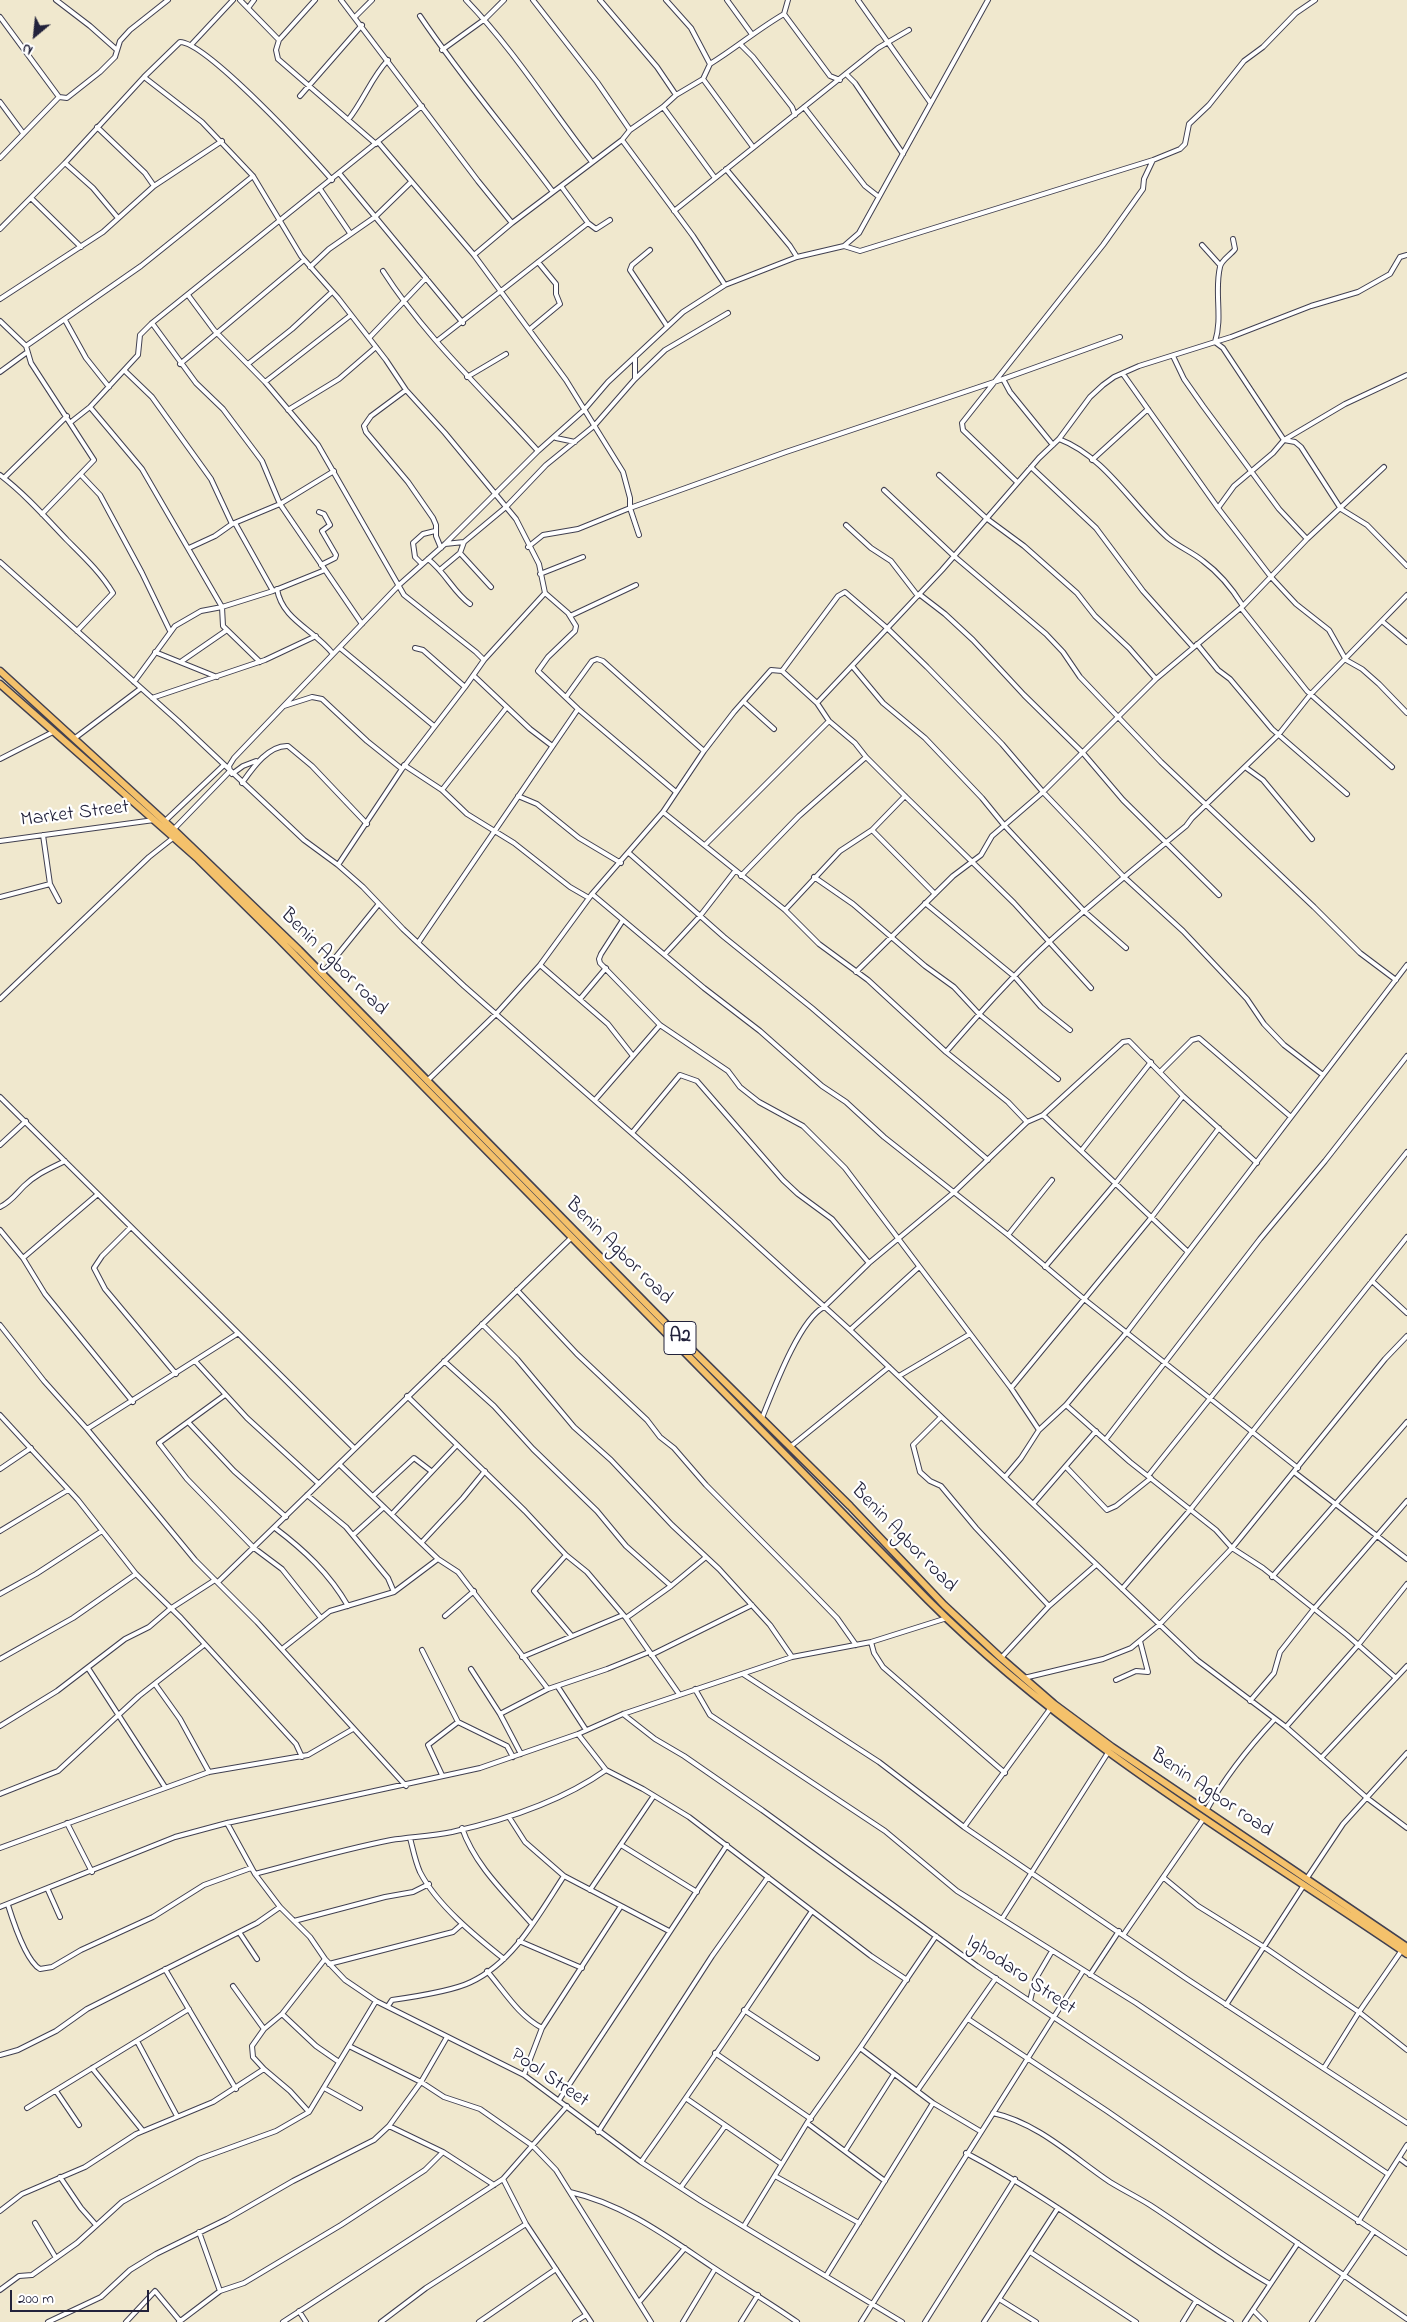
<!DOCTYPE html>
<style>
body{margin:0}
#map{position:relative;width:1407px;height:2322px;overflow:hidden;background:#f0e8ce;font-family:"Indie Flower",sans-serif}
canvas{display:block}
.north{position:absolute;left:10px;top:10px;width:50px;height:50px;-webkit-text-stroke:4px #fff;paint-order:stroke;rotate:208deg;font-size:14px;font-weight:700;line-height:20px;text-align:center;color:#22223b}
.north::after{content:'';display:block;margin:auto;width:18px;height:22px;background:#22223b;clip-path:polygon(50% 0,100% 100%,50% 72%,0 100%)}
.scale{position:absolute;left:10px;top:2290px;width:139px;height:22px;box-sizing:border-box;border:2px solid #22223b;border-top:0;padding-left:6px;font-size:15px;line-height:18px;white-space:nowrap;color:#22223b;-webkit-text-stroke:4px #fff;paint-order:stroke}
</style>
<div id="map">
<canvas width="1407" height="2322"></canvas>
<div class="north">N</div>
<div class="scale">200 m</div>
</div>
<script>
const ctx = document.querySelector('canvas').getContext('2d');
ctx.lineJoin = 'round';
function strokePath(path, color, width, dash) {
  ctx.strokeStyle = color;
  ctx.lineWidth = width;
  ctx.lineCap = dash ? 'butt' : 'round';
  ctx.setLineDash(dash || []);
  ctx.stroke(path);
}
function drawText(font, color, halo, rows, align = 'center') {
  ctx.font = font + ' "Indie Flower",sans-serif';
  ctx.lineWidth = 4.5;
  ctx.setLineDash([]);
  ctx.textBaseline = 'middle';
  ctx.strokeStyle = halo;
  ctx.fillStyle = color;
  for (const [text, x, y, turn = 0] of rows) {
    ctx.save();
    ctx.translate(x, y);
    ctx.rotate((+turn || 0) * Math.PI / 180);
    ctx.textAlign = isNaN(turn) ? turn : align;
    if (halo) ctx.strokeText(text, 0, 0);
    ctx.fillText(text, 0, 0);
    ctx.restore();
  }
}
const minor = new Path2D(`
 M 56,0 L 90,26 L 117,50
 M 240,0 L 279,40 L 276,50 L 278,59 L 376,144
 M 341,0 L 478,181 L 512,223
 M 466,0 C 514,50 550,108 592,162
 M 533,0 L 597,82 L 630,130
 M 600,0 L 657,67 L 676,95
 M 727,0 L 751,33
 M 858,0 L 930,102
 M 248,8 L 254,0
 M 784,14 L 830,76 L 840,80
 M 420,16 C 461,77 509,133 553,192
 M 0,17 L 59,97
 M 355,17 L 372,0
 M 279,40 L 315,0
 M 740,44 L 753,57 L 792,107 L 795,115
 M 191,45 L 233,0
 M 442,50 L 485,19 L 504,0
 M 710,64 C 736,48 758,29 784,14 L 788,0
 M 847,75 L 855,83 L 903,154
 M 144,77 L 202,122 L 253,176 L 301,256 L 338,298 L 386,360 L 406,390 L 445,433 L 516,519 L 539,564 L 545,593 L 568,613 L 576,626 L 575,631 L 548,657 L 538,671 L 578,709 L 676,792
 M 703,79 L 753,147
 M 300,96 L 362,25
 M 0,102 L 23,133
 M 663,107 L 715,178
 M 804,107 L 865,186 L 879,197
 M 348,120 C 364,100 371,78 388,60
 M 97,127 L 145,173 L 154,186
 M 622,140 L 693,236 L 725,285
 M 378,142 L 474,255 L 566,380 L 623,472 L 630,498 L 630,508 L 786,452 L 1003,379 L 1010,392 L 1053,445
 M 0,158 L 59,97 L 67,98 L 100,72 L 115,57 L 120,41 L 130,30 L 168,0
 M 65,163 L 93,188 L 118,218
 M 726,169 L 790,246 L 797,257
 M 339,173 L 463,323
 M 561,186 L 588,223 L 596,229 L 610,220
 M 320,189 L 350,233
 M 31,198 L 81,247
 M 674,211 L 878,48 L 909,30
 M 0,229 L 65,163 L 144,77 L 180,42 C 206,42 311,155 332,180
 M 1202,245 L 1220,265
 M 844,246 L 859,233 L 988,0
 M 650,250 L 632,265 L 630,270 L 667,326
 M 474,255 L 512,223 L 622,140 L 630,130 L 663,107 L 676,95 L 703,79 L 710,64 L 691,28 L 666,0
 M 310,267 L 329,249 L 375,217 L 411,182
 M 383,271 C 426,338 485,392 538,451
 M 188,295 L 214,330 L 265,382 L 318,445 L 404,595 L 476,652 L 484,660
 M 0,299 L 103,232 L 154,186 L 222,141
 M 65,320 L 86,358 L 109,387
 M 0,321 L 26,346 L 31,363 L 94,460 L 42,514
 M 152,323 L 196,383 L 223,409 L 262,461 L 280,504 L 362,624
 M 530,329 L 560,304 L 556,294 L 556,284 L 538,262
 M 369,338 L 426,278
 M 437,341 L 588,223
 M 1215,342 L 1223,348 L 1284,440 L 1295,442 L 1301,447 L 1341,509 L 1367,525 L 1407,566
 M 1215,342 C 1223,317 1214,292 1220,267 C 1221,260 1231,255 1235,249 L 1233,239
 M 26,346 L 141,266 L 253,176
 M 1173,356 L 1184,379 L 1203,406 L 1279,509 L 1307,539
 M 635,358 L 635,379
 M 180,364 L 304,260
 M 248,364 L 292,329 L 332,292
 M 125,371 L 152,397 L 211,479 L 232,524
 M 0,372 L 26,353
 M 1123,374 L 1218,508 L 1271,577 L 1296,604 L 1329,630 L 1346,660 L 1362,669 L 1379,684 L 1407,713
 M 467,377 L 506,354
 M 1003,379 L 1120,337
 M 265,382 L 351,315
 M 406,390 L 371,416 L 364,426 L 366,432 L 408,482 L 433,518 L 436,525 L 436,536 L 441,548
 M 90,407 L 142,469 L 222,607 L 223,626 L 260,662
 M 288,410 L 339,379 L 376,347
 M 71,422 L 90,407 L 138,355 L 140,335 L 152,323 L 422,106
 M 556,438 L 575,442
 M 1059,439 C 1106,457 1132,506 1168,538 C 1179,547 1192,552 1203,561 C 1218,572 1233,590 1243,606
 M 1092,460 L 1148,409
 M 1031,467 L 1096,528 L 1143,591 L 1193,647
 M 0,475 C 25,494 46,518 67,540 C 84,557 101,573 113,593 L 77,631
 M 939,475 L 986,518 L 1024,546 L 1077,593 L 1095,616 L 1129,648 L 1156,679
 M 82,476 L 100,495 L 142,573 L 170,631
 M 4,478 L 67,416
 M 1017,482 L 963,430 L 962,423 L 1103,245 L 1143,189 L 1144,179 L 1153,160
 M 884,490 L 954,556 L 1046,634 L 1063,652 L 1080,677 L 1161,762 L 1314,907 L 1360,953 L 1396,980
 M 1218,508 L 1234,486 L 1273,453 L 1284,440 L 1345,404 L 1407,375
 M 319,512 L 324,514 L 330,525 L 322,531 L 336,555 L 335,558 L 321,565
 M 235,523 L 273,591
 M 846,525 L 871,548 L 891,561 L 918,596
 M 445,544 L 464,542
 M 528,547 L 543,535 L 578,529 L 630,508 L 639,535
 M 189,548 L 215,536 L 232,524 L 280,504 L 334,471
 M 460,553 L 491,587
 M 428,559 C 446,573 454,593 470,604
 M 0,562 L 178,721 L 304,840 L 338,865 L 363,887 L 403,929 L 464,986 L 683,1178 L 850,1330 L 1197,1660 L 1286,1727 L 1367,1798 L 1407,1828
 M 422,564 L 415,557 L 413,543 L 423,534 L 435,531
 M 441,569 L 460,553 L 464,542 L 506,507 L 546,465 L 594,426 L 635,379 L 665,350 L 728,313
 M 540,574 L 583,557
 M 277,589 C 282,620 315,630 333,654
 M 919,594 L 945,614 L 973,640 L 1024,695 L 1083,753 L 1123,800 L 1219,895
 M 1241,608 L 1307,691 L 1392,767
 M 570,616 L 636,585
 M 1383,622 L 1407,642
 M 1197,644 L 1218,670 L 1230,679 L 1272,729 L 1347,794
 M 340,648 L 434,726
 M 415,648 L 423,650 L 465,687
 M 155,652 L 217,677
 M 182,661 L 227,630
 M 853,667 L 883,703 L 925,738 L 982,798 L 1004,825 L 1085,912 L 1126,948
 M 782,671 L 838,596 L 845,592 L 887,628 L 927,667 L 1002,744 L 1043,792 L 1123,876 L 1183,931 L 1247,999 L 1264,1024 L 1284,1045 L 1323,1075
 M 474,676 L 530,729 L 551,745
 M 134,682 L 175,626 L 201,611 L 222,607 L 273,591 L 325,570
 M 566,697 L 592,661 L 597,659 L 603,661 L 704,751
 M 152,698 L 265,660 L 316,636
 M 744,702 L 774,729
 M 817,703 L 942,570 L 1039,458 L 1059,439 L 1090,397 L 1103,385 L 1114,377 L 1139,366 L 1231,337 L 1311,306 L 1358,292 L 1390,274 L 1400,257 L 1407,255
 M 284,706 L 312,697 L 322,699 L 367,741 L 402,769
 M 75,738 L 140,689
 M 0,759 L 53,732
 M 404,765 L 442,790 L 467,814 L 514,843 L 570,887 L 589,898
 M 1245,767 L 1263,780 L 1312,839
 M 232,774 L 243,766 L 256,761
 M 242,783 C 252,769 268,745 288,746 L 312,766 L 367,824
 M 442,790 L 507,707
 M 518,796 L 537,804 L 579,838 L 621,863
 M 663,812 L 785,910 L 819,944 L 868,980 L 946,1052 L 1008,1102 L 1027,1122
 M 164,822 L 224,765
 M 872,830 L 935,894
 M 172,831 L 230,771 L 229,766 L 234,758 L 399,585 L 445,544 L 538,451 L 584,410 L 608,382 L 683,312 L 725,285 L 797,257 L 844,246 L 860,251 L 1153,160 L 1180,149 L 1185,144 L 1189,124 L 1209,105 L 1244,61 L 1263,47 L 1296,13 L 1315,0
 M 43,835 L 50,884 L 59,901
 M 0,841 L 154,820
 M 705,845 L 829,721
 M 629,853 L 724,937 L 812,1008 L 988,1160
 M 338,865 L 402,769 L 465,687 L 484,660 L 545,593
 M 741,876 L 799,816 L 866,757
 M 814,877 L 853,904 L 925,966 L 954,987 L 979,1014 L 1058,1079
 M 592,894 L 704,988 L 760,1031 L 822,1086 L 846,1102 L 884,1137 L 1008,1235 L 1084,1299 L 1298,1468
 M 0,897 L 50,884
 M 925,903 L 1015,977 L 1041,1007 L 1070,1030
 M 785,910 L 840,851 L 872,830 L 905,796
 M 623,920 L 601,954 L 599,959 L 600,963 L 660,1025 L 728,1071 L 740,1087 L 759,1102 L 803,1126 L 845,1168 L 1011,1388 L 1039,1430
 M 418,943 L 578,709
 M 665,954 L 700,916 L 735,871
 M 540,965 L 608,1024 L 633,1056
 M 856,972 L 953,876 L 981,855 L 992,836 L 1043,792 L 1156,679 L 1243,606 L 1307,539 L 1384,467
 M 322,974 L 378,905
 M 0,999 L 149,857 L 173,838
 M 580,999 L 606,968
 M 946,1052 C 979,1014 1013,975 1050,941 C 1094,901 1140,864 1186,826 L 1192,818 L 1279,734 L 1310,695 L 1407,595
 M 1160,1072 L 1192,1040 L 1199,1038 L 1291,1117
 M 427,1081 L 496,1014 L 540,965 L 592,894 L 663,812 L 704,751 L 734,712 L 771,670 L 782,671 L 817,703 L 829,721 L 855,743 L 866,757 L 905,796 L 1014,903 L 1091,988
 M 0,1097 L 354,1448
 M 595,1100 L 660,1025
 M 1043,1115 L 1188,1252
 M 632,1133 L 680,1075 L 697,1081 L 783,1180 L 798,1194 L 832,1219 L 869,1263
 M 0,1145 L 26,1121
 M 1081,1151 L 1151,1062
 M 0,1207 C 11,1202 16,1194 24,1186 C 36,1174 51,1168 65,1161
 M 131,1227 L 102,1256 L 94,1268 L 105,1289 L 176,1374
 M 0,1230 L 23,1258 L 45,1294 L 133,1402
 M 1008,1235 L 1052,1180
 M 23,1258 L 98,1194
 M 1045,1267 L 1115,1184 L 1183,1096
 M 1372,1281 L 1407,1313
 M 517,1290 L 577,1354 L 647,1420 L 660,1437 L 674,1448 L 706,1485 L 802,1582 L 837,1618 L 856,1645
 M 482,1324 L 517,1359 L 574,1427 L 611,1460 L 672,1525 L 719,1569 L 770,1625 L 792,1657
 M 0,1325 L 44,1381 L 87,1429 L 195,1560 L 257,1622 L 406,1786
 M 850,1330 L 919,1267
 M 195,1361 L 247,1418 L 319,1484
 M 444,1361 L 494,1406 L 533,1449 L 597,1511 L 626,1546 L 671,1586
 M 899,1376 L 970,1334
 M 1011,1388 L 1151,1218 L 1219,1128
 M 225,1395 L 159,1443 L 187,1479 L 254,1548 L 282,1569 L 321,1618
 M 407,1396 L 525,1511 L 566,1555 L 587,1572 L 626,1618 L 679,1694
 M 1066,1405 L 1130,1462 L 1216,1530 L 1232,1548 L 1263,1568 L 1347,1635 L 1396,1678
 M 0,1415 L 78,1500 L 136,1574 L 181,1618 L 296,1744 L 302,1757
 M 762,1418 C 773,1391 799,1320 824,1307 L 869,1263 L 953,1193 L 1027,1122 L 1043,1115 L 1123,1042 L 1129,1041 L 1183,1096 L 1257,1163
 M 940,1418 L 913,1445 L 920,1472 L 930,1481 L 941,1486 L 976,1528 L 1049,1606
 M 189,1423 L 234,1471 L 286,1517
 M 87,1429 L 237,1334
 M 1106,1439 L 1260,1239 L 1325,1161 L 1407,1056
 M 790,1447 L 889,1367
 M 339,1464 L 438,1559 L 458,1572 L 548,1689 L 607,1669 L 649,1652
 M 1067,1468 L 1107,1510 L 1116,1506 L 1151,1478
 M 0,1469 L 31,1448
 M 1294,1472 L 1407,1559
 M 1148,1476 L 1407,1152
 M 1005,1477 L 1021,1458 L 1039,1430 L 1066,1405 L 1127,1332 L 1407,965
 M 307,1495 L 346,1527 L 388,1578 L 394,1592
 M 373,1496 L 414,1458 L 431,1471
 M 1033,1504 L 1096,1431
 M 392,1514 L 457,1445
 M 275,1528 C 304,1550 329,1573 348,1606
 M 0,1531 L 68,1490
 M 353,1535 L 384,1507
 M 422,1542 L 463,1498 L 485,1471
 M 566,1555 L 534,1591 L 571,1635
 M 1272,1577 L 1407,1422
 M 218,1582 L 572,1237
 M 1122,1589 L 1190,1510 L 1407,1237
 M 0,1594 L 36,1574 L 102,1531
 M 445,1616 L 474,1591
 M 626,1618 L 671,1586 L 706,1557
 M 871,1642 L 874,1653 L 883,1667 L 1005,1773
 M 282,1649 L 330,1611 L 394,1592 L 438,1559
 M 422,1650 L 458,1722 L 507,1746 L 513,1757
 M 651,1655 L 752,1605
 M 522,1657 L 623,1615
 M 1001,1658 L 1049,1606 L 1096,1565
 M 0,1659 L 73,1618 L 136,1574
 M 88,1668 L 165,1787
 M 471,1669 L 500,1714 L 521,1754
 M 743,1674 L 879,1762 L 964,1827 L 1187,1979 L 1407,2123
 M 1024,1678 L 1103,1659 L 1131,1648 L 1159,1625 L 1232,1548 L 1385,1359 L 1407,1336
 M 1116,1680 L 1136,1671 L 1148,1672 L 1140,1641
 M 155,1684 L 180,1719 L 209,1772
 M 558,1687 L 586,1730
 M 695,1689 L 710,1715 L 885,1831 L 957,1891 L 1136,2003 L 1388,2174
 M 1250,1701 L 1274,1673 L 1280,1652 L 1313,1610 L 1407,1501
 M 500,1714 L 548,1689
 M 623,1714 L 655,1739 L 684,1756 L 762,1810 L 977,1966 L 1407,2253
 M 0,1726 L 57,1691 L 125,1639 L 149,1627 L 170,1609 L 215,1580
 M 1286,1727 L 1359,1644 L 1407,1584
 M 578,1734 L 606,1770 L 643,1789 L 689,1817 L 871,1956 L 907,1980
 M 1321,1758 L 1407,1666
 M 442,1775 L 428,1745 L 458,1722
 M 0,1794 L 58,1771 L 139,1696 L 204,1645
 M 1206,1811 C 1225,1777 1248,1748 1274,1720
 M 509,1817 L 525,1842 L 564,1876 L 669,1931
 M 67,1823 L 92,1872
 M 227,1823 L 255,1874 L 280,1907 L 310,1937 L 325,1959 L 345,1980 L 376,2001 L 524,2075 L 641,2162 L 701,2201 L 902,2322
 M 964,1827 L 1050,1709
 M 462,1828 C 475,1866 507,1895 532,1924
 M 410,1838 C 413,1849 415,1861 420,1872 C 437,1905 475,1936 504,1959
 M 621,1845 L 697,1892
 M 0,1848 L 209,1772 L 308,1755 L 353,1729
 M 255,1874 C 300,1862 345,1849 391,1840 C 411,1837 432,1836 452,1832 C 505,1820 561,1802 606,1770
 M 1164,1878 L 1198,1906 L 1264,1947 L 1359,2012 L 1407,2050
 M 1307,1878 L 1343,1824 L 1407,1753
 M 48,1890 L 60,1917
 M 590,1890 L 653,1797
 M 8,1905 C 13,1921 26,1961 40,1969 L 52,1967 L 81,1950 L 153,1917 L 204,1885 L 251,1868
 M 0,1907 L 175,1837 L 227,1823 L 480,1768 L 578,1734 L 623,1714 L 792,1657 L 871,1642 L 947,1618
 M 1002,1919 L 1109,1751
 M 294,1921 L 385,1897 L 413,1892 L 429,1884
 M 239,1932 L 257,1959
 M 1124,1934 L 1204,1818
 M 519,1941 L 582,1968
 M 329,1964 L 453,1932 L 461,1925
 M 165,1969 L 236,2089
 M 487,1971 C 505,1992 518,2015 542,2028
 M 1090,1975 L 1119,1931
 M 233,1986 L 264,2029 L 252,2046 L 253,2057 L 264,2069
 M 1030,2001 L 1035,1980 L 1052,1951
 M 1226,2005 L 1304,1885
 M 388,2006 L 392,2000 C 413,1997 453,1991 471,1982 C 514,1962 539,1914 564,1876
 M 744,2010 L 817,2058
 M 282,2014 L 316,2046 L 339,2062
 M 968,2019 L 1107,2111 L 1407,2319
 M 264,2029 L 282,2014 L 325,1959
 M 137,2041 L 177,2116
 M 349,2046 L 421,2082 L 444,2097 L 480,2109 L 533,2146 L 556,2170 L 651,2322
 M 860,2048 L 933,2103 L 980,2131
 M 715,2053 L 811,2119
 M 0,2055 L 18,2050 L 56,2031 L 87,2009 L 257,1923 L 280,1907
 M 92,2068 L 143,2131
 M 1324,2068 L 1359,2012 L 1402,1950
 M 524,2075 L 542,2028 L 621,1906
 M 324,2088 L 360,2108
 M 56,2091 L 79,2125
 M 917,2091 L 996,1978
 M 687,2099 L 780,2163
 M 559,2100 L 727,1845
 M 27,2108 L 189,2009
 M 993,2113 C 1038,2123 1073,2157 1110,2182 C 1123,2190 1137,2197 1150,2205 C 1190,2231 1228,2260 1270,2284
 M 807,2123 L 885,2181
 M 389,2126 L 443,2152 L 494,2185
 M 598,2132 L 712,1956 L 768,1877
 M 845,2151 L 894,2074
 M 966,2153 C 1059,2202 1140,2268 1231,2322
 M 1399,2158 L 1407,2164
 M 641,2162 C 700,2080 755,1995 812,1911
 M 775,2176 L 859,2223
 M 60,2177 L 81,2208 L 96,2225
 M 503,2179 L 526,2224 L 591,2322
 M 681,2187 L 725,2126
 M 570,2192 C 624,2204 669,2238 714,2268 C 741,2286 770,2303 797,2322
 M 0,2211 L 22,2194 L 85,2167 L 136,2134 L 213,2102 L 264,2069 L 290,2091 L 309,2112
 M 1358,2222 L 1407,2145
 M 35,2223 L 56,2258
 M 744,2226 L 807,2123 L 860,2048 L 936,1936
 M 199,2232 L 220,2291
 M 1030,2252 L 1136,2322
 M 826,2276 L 933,2103
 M 0,2290 L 19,2276 L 32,2275 L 77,2243 L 122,2202 L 199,2159 L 276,2131 L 309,2112 L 376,2001
 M 999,2299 L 1036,2322
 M 640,2301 L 685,2248
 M 1253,2310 L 1265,2322
 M 299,2311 L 306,2322
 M 48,2322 L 101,2297 L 130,2270 L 156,2254 L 227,2219 L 293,2181 L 374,2140 L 389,2126 L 421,2082 L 447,2037
 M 126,2322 L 155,2291 L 180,2321
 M 179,2322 L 220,2291 L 244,2283 L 341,2225 L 425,2170 L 443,2152
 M 283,2322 L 503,2179 L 567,2106
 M 381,2322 L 426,2288 L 526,2224
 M 479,2322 L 556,2269
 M 575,2322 L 586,2315
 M 683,2322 L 715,2269
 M 741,2322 L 758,2295
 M 861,2322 L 1083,1971
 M 925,2322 L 1015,2179
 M 984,2322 L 1058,2208
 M 1183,2322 L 1196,2301
 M 1245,2322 L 1298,2243
 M 1312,2322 L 1374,2231`);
const trunk = new Path2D(`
 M 0,671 L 174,830 L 299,950 L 673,1331 L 850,1506 L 944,1605 L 1001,1658 L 1054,1704 L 1112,1747 L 1407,1947
 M 0,684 L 198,859 L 277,937 L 928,1600 C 1069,1741 1243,1842 1407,1954`);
const shields = [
 [680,1338,32]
];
const shieldNames = [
 ["A2",680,1338]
];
const streetNames = [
 ["Market Street",75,815,-7],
 ["Benin Agbor road",333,963,45],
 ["Benin Agbor road",618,1252,45],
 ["Benin Agbor road",903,1539,46],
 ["Benin Agbor road",1211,1794,34],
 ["Ighodaro Street",1020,1976,34],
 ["Pool Street",549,2079,34]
];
strokePath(minor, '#414051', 6);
strokePath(trunk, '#414051', 9);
strokePath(minor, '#fff', 4);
strokePath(trunk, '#f4c16b', 6);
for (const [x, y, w] of shields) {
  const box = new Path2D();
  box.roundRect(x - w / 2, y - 16.5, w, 33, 4);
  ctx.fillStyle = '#fff';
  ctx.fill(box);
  strokePath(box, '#22223b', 1);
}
drawText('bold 19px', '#22223b', null, shieldNames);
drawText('20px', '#22223b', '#fff', streetNames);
</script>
